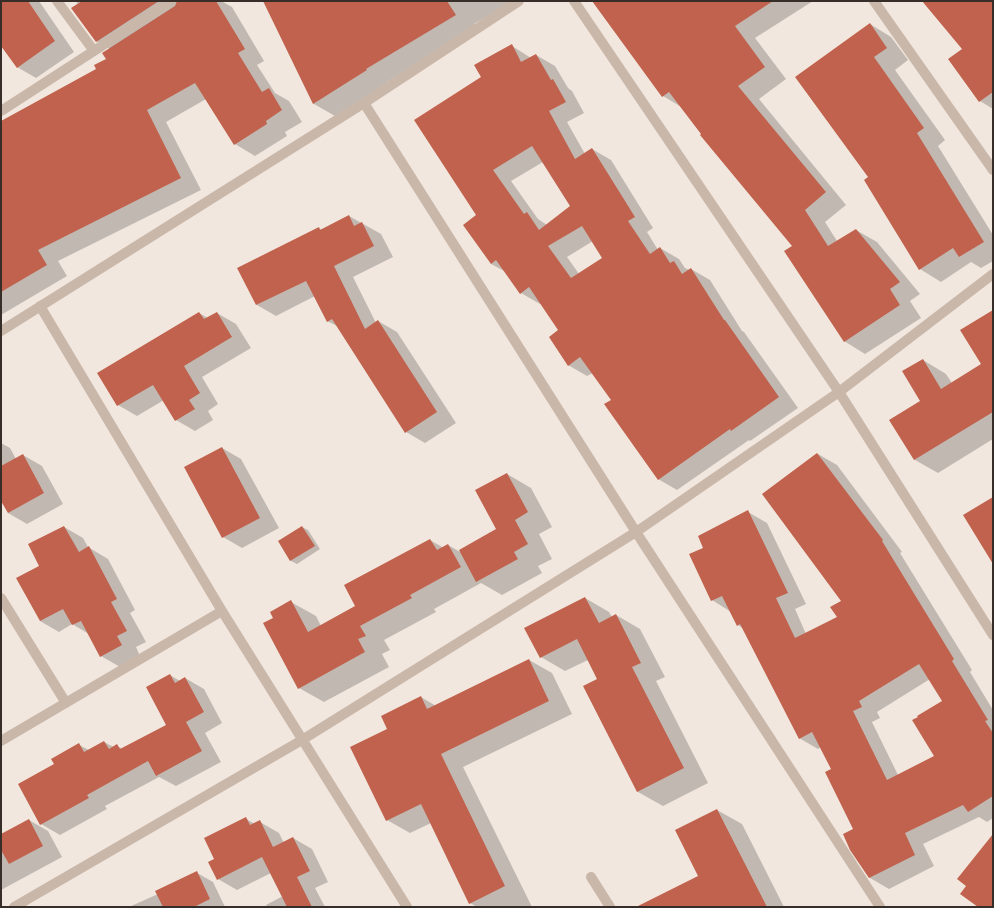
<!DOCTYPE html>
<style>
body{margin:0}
#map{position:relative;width:994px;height:908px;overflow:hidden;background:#f2e7de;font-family:"IBM Plex Sans",sans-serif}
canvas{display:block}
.frame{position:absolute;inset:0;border:2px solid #372d29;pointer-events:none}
</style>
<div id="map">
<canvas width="994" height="908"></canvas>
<div class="frame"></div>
</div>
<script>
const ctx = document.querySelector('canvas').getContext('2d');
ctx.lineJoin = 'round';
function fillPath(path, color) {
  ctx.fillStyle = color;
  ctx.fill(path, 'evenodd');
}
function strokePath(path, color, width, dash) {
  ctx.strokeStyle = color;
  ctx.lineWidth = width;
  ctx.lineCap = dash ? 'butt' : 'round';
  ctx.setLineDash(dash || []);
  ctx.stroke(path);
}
const shadow = new Path2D(`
 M 1,1 L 39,1 L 74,52 L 36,78 L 17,67 L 1,44 Z
 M 76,1 L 221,1 L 232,7 L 264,61 L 257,65 L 275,93 L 289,101 L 302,122 L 285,132 L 287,136 L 255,156 L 235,144 L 206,99 L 166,122 L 201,190 L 58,261 L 67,276 L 1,315 L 1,122 L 98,69 L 107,59 L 110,49 L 96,41 Z
 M 264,1 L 515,1 L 474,24 L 476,27 L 387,82 L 387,83 L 335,116 L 314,104 Z
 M 593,1 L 813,1 L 755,38 L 786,79 L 759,99 L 846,205 L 825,222 L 837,241 L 856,230 L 877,242 L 920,294 L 910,301 L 921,318 L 865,354 L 844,341 L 794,246 L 702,134 L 683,108 L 663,96 Z
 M 923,1 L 993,1 L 993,109 L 980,101 L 963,49 Z
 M 870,24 L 891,37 L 908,60 L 895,70 L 945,140 L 938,146 L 993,235 L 993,261 L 981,268 L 971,262 L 941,282 L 920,269 L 869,177 Z
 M 512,46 L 531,58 L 536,55 L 555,66 L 568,88 L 572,91 L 584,113 L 567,122 L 585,154 L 592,149 L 611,160 L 653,228 L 647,232 L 658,250 L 660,248 L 679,259 L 685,268 L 689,270 L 691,269 L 710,280 L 742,331 L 744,332 L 798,408 L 750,441 L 749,440 L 677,490 L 658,479 L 612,400 L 593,373 L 587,376 L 568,365 L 560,331 L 541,303 L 540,304 L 521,293 L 506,272 L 491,264 L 477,216 L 482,78 ZM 543,162 L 571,207 L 547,225 L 538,219 L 511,181 ZM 593,241 L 604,258 L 579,274 L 567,257 Z
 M 349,216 L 381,234 L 393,257 L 353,277 L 376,323 L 378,321 L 397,332 L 456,423 L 425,443 L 406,432 L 339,327 L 327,321 L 315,296 L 276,316 L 257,305 L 239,268 L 319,228 L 322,230 Z
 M 993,311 L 993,439 L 938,473 L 915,460 L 891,420 L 922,401 L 923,360 L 946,374 L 952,383 L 982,364 Z
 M 199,313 L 208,318 L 217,313 L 236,324 L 251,348 L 202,377 L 218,404 L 208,411 L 213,420 L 195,431 L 176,420 L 164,400 L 137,416 L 118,405 Z
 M 1,443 L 10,448 L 16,459 L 23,455 L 42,466 L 63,504 L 27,524 L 8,513 L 1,499 Z
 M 222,448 L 241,459 L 279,528 L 242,548 L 223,537 Z
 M 818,454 L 837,465 L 902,552 L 900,553 L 972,670 L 970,672 L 993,710 L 993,818 L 987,822 L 979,817 L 923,844 L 934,866 L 889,889 L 870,878 L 851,849 L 855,829 L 833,770 L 821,747 L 818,749 L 799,738 L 744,629 L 738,625 L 731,612 L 712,600 L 705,548 L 748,512 L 767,523 L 806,604 L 795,609 L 806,634 L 838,617 L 842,601 ZM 930,679 L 943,701 L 935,757 L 898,775 L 872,722 L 880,718 L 877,712 Z
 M 507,474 L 531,488 L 552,527 L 539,534 L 552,559 L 538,566 L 542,573 L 502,595 L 481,583 L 434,609 L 436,612 L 384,640 L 390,650 L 382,654 L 389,667 L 324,702 L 299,688 L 274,618 L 291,602 L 316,616 L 321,626 L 356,607 L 430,540 L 444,548 L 448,545 L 462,553 L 498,530 Z
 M 64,527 L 83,538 L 88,547 L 108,559 L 135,610 L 130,613 L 146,642 L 136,647 L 140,656 L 120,667 L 101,656 L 89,634 L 72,624 L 59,632 L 40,621 L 41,566 Z
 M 302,527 L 308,530 L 320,549 L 297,564 L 291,561 L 279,541 Z
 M 585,598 L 609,612 L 612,617 L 616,615 L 640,629 L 665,677 L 656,681 L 708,783 L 663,806 L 638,792 L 584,687 L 598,680 L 588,660 L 565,671 L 541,657 Z
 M 529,660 L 552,673 L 572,714 L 463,767 L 532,907 L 477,907 L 470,903 L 431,823 L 410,833 L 387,820 L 388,730 L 421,697 L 436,706 Z
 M 170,675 L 180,681 L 185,678 L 204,689 L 222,723 L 205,733 L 221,762 L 176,786 L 159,777 L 105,806 L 107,809 L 60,835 L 41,824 L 56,765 L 79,745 L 89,750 L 104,742 L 114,747 L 117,746 L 123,749 L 167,725 Z
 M 717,810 L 742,824 L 784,907 L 667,907 L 699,876 Z
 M 246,819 L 255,824 L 260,822 L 279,833 L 284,843 L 293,838 L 312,849 L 328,882 L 315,888 L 325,907 L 267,907 L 266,905 L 283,896 L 271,873 L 237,890 L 218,879 L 216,859 Z
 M 29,820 L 48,831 L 62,857 L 1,890 L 1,835 Z
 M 197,873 L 213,882 L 225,907 L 129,907 L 158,894 Z`);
const building = new Path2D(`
 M 1,1 L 28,1 L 55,41 L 17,68 L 1,46 Z
 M 82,1 L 159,1 L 96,42 L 71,8 Z
 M 177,1 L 216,1 L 245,49 L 238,53 L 262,92 L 269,88 L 282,110 L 266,121 L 267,124 L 234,145 L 195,83 L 147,110 L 181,178 L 38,250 L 47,265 L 1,292 L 1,121 L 96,69 L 94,65 L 106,59 L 102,53 L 175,6 Z
 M 263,1 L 447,1 L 456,15 L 366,69 L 367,70 L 313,104 Z
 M 592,1 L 773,1 L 735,26 L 765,67 L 738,86 L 826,192 L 805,210 L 828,246 L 856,229 L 900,282 L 890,289 L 900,305 L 844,342 L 784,251 L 792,246 L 700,135 L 701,134 L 669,92 L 662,97 Z
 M 922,1 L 993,1 L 993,92 L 979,102 L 948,59 L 962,49 Z
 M 870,23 L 887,48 L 874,57 L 924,128 L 917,133 L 984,242 L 959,257 L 953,248 L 919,270 L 864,180 L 868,177 L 795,77 Z
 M 512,44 L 521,62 L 536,54 L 551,80 L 553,79 L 566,102 L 549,111 L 575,159 L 592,148 L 635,217 L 628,221 L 650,254 L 660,247 L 670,263 L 674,261 L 682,274 L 691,268 L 724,320 L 725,320 L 779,397 L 731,431 L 730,429 L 658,480 L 604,404 L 611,400 L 580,357 L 568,366 L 549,337 L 558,330 L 529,287 L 520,294 L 496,260 L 491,264 L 463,225 L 476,215 L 414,120 L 481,77 L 474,65 ZM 532,146 L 570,206 L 539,230 L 527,212 L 524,214 L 493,170 ZM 582,226 L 602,258 L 571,278 L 548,246 Z
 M 349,215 L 354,226 L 362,222 L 374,246 L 334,266 L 365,329 L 378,320 L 437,412 L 405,433 L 332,319 L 327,322 L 306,281 L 256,305 L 237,268 L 319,227 L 320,230 Z
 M 993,310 L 993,412 L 914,460 L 889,420 L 920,401 L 902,371 L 923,359 L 941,389 L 981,364 L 960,330 Z
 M 199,312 L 204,319 L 217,312 L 232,337 L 184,366 L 200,393 L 189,400 L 195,409 L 175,421 L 153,385 L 117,406 L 97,373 Z
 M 222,447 L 260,518 L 222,538 L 184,467 Z
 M 817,453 L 883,540 L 882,541 L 954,659 L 952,661 L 988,720 L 985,721 L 993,733 L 993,796 L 968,812 L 963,805 L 905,833 L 915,855 L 869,878 L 850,850 L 843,834 L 853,829 L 825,772 L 831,769 L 812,732 L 799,739 L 740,624 L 737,626 L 722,596 L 711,601 L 689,554 L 703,548 L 698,536 L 748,510 L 788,593 L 776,598 L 795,638 L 837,617 L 830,607 L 841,601 L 762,494 ZM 919,664 L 942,701 L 917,716 L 918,717 L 912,720 L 934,756 L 887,780 L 853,711 L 862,707 L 859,701 Z
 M 23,454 L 44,493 L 8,513 L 1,501 L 1,466 Z
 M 507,473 L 528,512 L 515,520 L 528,544 L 514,552 L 518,559 L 476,582 L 459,550 L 496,529 L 475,490 Z
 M 993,497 L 993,564 L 963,515 Z
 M 64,526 L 79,552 L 89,546 L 117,599 L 111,602 L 127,631 L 117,636 L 122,645 L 100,657 L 81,621 L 72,625 L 63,609 L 40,621 L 16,578 L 39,566 L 28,544 Z
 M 302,526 L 315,546 L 290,561 L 278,541 Z
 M 430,539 L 437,550 L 448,544 L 461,567 L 410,595 L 412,598 L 360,626 L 366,636 L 358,639 L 365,652 L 298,689 L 263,623 L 273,618 L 270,612 L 291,600 L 308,632 L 355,606 L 344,585 Z
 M 585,597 L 599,623 L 616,614 L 641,663 L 632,667 L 684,768 L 637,792 L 583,686 L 597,679 L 577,639 L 540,658 L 524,628 Z
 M 529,659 L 549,701 L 441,754 L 505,886 L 469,904 L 421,804 L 386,821 L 350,747 L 387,729 L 381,716 L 421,696 L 427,709 Z
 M 170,674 L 175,683 L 185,677 L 204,712 L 186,722 L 202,751 L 156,776 L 148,761 L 87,795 L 89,798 L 40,825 L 18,784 L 54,764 L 51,759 L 79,743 L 84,752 L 104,741 L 109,749 L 117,744 L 120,749 L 166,725 L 146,687 Z
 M 717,809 L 767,907 L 636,907 L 698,876 L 675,830 Z
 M 246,817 L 250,825 L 260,820 L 273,847 L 293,837 L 310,871 L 297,877 L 312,907 L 287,907 L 262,857 L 217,880 L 208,862 L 214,859 L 204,838 Z
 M 29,819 L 43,846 L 9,864 L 1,850 L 1,834 Z
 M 993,834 L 993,907 L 978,907 L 960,894 L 966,886 L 957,879 Z
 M 197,871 L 210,899 L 194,907 L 163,907 L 155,891 Z`);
const minor = new Path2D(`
 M 57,1 L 94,51
 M 574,1 L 839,392 L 993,635
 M 874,1 L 993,170
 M 364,103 L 636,532 L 880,907
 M 1,111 L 171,1
 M 40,306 L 222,611 L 407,907
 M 1,331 L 364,103 L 519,1
 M 1,598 L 66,703
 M 1,741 L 222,611
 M 591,877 L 610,907
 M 14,907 L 302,740 L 636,532 L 839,392 L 993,274`);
fillPath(shadow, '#0003');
fillPath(building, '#c0624d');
strokePath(minor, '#c9b7aa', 10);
</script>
